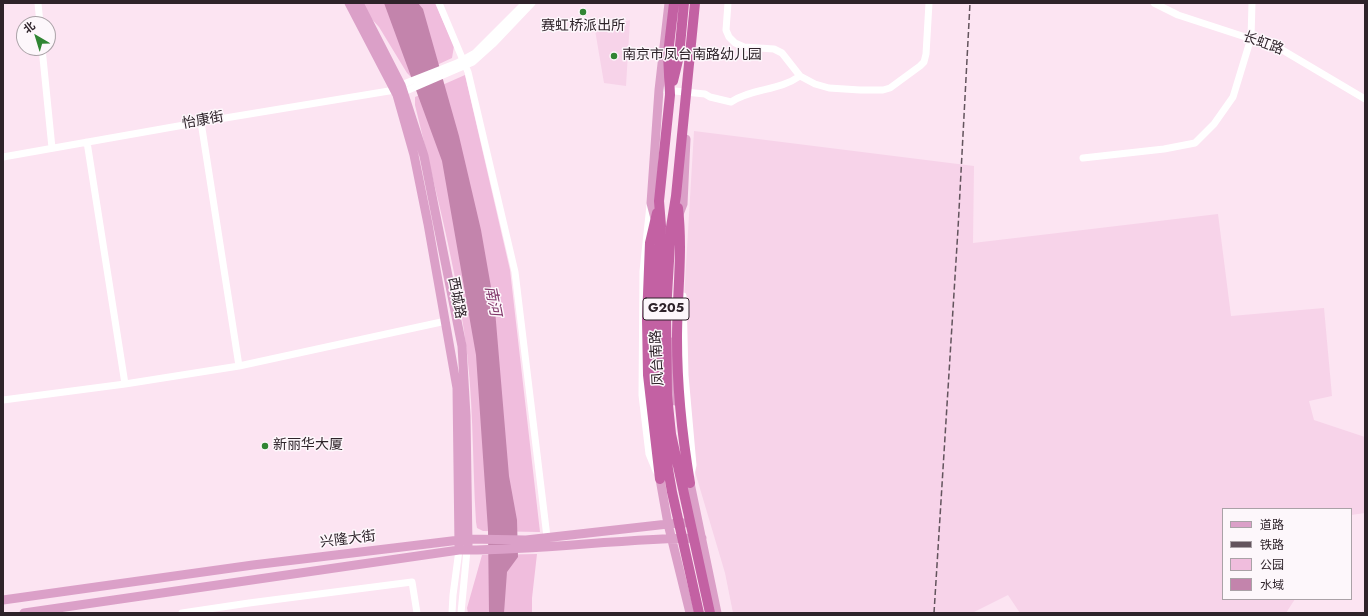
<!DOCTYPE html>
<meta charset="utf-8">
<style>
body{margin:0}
#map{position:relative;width:1368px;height:616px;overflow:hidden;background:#fce4f2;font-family:Jost,"Noto Sans SC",sans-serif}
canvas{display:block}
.frame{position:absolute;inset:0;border:4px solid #2e232a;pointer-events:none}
.legend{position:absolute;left:1222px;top:508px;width:130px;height:92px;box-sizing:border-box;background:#fdf7fb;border:1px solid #aaa2a7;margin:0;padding:5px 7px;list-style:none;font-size:12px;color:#2e232a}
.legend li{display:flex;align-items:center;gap:8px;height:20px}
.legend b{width:20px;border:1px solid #aaa2a7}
.north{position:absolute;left:16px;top:16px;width:40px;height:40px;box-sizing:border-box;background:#fdf7fb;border:1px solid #aaa2a7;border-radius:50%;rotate:322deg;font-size:11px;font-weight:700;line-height:16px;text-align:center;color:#2e232a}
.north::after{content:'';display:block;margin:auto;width:14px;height:18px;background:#308533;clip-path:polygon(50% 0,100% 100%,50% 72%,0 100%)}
</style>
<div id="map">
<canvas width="1368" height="616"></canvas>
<div class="frame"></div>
<ul class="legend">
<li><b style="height:5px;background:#dba0c8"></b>道路</li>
<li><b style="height:5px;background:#63545d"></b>铁路</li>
<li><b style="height:11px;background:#f0bddd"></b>公园</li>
<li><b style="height:11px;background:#c384ac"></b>水域</li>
</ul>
<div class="north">北</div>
</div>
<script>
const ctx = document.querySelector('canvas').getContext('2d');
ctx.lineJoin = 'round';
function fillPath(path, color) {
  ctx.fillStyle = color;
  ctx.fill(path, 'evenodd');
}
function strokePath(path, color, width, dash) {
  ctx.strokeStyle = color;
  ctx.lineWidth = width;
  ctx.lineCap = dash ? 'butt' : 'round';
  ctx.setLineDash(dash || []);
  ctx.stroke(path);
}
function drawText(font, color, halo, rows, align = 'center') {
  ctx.font = font + ' Jost,"Noto Sans SC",sans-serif';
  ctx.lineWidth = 3;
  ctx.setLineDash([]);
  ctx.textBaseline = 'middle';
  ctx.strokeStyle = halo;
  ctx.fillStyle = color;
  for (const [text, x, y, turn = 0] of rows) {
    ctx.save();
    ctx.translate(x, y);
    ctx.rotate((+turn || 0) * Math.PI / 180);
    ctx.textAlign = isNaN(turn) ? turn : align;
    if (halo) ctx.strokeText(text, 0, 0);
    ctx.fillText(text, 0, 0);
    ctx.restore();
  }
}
const built = new Path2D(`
 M 630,20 L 626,86 L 604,83 L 595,30 Z
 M 694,131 L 974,166 L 973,243 L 1218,214 L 1231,316 L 1324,308 L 1332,396 L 1309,401 L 1314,420 L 1365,437 L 1365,513 L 1351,515 L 1351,509 L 1223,509 L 1223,599 L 1295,599 L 1286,613 L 1020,613 L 1008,595 L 972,613 L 733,613 L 725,573 L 693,465 L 683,316 Z`);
const green = new Path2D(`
 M 357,3 L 435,3 L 454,46 L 452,58 L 411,77 L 407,73 L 379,27 Z
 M 465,75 L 510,270 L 540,532 L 483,531 L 477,528 L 476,522 C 472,458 474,394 464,331 C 453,254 433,180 415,105 L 415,97 Z
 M 537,554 L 532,598 L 532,613 L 468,613 L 467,608 L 482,555 Z`);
const water = new Path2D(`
 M 384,3 L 418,3 L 423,9 L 459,136 L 481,230 L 495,310 L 509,476 L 517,520 L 518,557 L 507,572 L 504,613 L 489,613 L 488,530 L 476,355 L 442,161 Z`);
const minor = new Path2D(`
 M 38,3 L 40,24
 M 439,3 L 468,72 L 515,272 L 547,537
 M 728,3 L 726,30 L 729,37 L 735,43 L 744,47 L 774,49 L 782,53 L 800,76 L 815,84 L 829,88 L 860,90 L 883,90 L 890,88 L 920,66 L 924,62 L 926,54 L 929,3
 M 1154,3 L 1178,15 L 1279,48 L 1365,99
 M 42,48 L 52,148
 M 665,90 L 705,94 L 710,97 L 731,102 C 752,88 779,91 800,76
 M 399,94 L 473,62 L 493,44 L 532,3
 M 201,122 L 239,366
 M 87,142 L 125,384
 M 3,157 L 201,122 L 395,90 L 401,85 L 457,63 L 475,53 L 525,3
 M 1083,158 L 1164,149 L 1195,143 L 1214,124 L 1233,97 L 1251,38 L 1252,3
 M 650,205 L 643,271 L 642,395 L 649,454 L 656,471
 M 683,296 L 685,375 L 693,465 L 691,475
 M 3,400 L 125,384 L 239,366 L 446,321
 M 182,613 L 249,603 L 412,582 L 417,613
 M 452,613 L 453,595 L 459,550
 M 461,613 L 467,550`);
const major = new Path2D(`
 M 349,3 L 397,95 L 414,155 L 428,224 L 457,388 L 459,546
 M 359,3 L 401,85 L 424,156 L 462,346 L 466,416 L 468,545
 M 678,217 L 683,204 L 686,139
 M 656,222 L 651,203 L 659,90 L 669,3
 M 671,342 L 675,401
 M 660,472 L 660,479 L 668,524 L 690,613
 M 687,478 L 690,483 L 717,613
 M 3,600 L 253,565 L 468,539 L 526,540 L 668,524 L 698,522
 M 24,613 L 459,550 C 540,551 621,538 702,538`);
const highway = new Path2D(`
 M 674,3 L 668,54 L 670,95 L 659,201 L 661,226 L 656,316 L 657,357 L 659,396 L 668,469 L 672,492 L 699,613
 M 695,3 L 676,196 L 671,227 L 666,312 L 667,395 L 671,434 L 710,613
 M 673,81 L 679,56 L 684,3
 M 678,208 C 683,251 677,295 677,338 C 677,387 682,435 690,483
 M 657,213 L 650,243 L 647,320 L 648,375 L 660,479`);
const rail = new Path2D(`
 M 934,613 L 958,229 L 970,3`);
const markers = [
 [583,12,4,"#308533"],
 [614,56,4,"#308533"],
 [265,446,4,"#308533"]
];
const shields = [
 [666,309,46]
];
const shieldNames = [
 ["G205",666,309]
];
const poiNames = [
 ["赛虹桥派出所",583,27,"center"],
 ["南京市凤台南路幼儿园",622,56],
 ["新丽华大厦",273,446]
];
const streetNames = [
 ["长虹路",1263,44,20],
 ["怡康街",203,121,-10],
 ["西城路",456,298,79],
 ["凤台南路",658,358,-93],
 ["兴隆大街",348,540,-7]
];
const waterNames = [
 ["南河",492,301,79]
];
fillPath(built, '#f7d3e9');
fillPath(green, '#f0bddd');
fillPath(water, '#c384ac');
strokePath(minor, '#fff', 7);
strokePath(major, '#dba0c8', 9);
strokePath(highway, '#c361a3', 10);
strokePath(rail, '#63545d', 1.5, [6, 3]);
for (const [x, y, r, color] of markers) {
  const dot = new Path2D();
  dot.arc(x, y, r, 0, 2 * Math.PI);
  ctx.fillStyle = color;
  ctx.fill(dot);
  strokePath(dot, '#fdf7fb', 1.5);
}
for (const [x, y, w] of shields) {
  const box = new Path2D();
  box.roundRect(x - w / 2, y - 11, w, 22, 3);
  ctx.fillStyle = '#fdf7fb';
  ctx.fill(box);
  strokePath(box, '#2e232a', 1);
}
drawText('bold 13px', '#2e232a', null, shieldNames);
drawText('14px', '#2e232a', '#fdf7fb', poiNames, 'left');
drawText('14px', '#2e232a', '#fdf7fb', streetNames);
drawText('italic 15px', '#7f3468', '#fdf7fb', waterNames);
</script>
